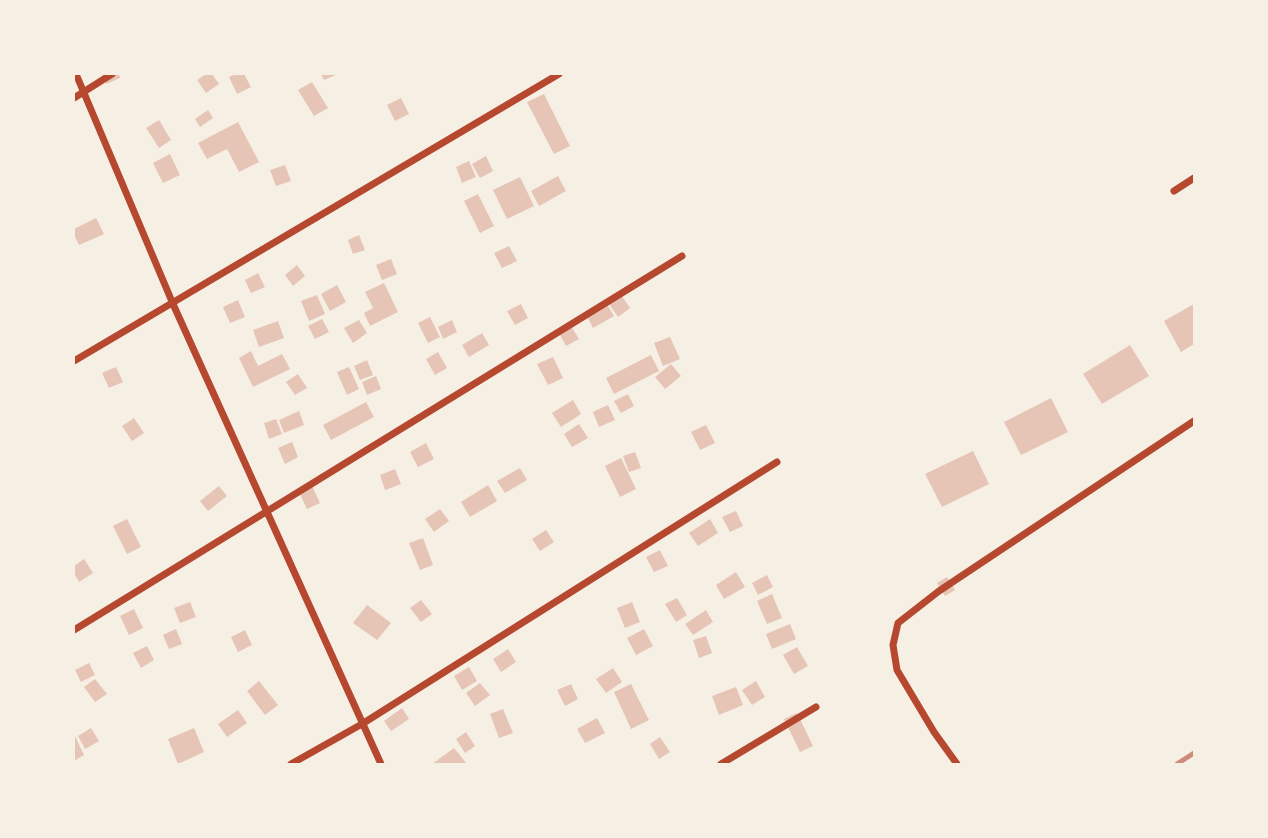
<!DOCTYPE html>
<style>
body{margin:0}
#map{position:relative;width:1268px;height:838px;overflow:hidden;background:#f6efe4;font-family:"Fira Sans",sans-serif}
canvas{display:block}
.frame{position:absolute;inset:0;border:75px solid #f6efe4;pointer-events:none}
</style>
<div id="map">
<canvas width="1268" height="838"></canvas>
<div class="frame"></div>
</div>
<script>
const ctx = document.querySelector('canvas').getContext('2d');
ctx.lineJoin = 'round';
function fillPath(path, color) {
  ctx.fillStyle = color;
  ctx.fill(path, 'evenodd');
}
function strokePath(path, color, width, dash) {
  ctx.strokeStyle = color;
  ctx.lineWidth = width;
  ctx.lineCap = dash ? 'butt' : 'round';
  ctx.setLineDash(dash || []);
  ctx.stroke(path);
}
const building = new Path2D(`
 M 102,74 L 119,74 L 120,78 L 106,84 Z
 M 206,74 L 212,74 L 219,84 L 206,93 L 197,80 Z
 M 236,74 L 244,74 L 251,87 L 237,94 L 229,77 Z
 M 321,74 L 338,74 L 324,80 Z
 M 312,82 L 328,108 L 314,116 L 298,90 Z
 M 544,94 L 570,146 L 554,154 L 527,102 Z
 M 401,98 L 409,114 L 395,121 L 387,105 Z
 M 208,110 L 213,118 L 200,127 L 195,119 Z
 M 159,120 L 171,140 L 159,148 L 146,128 Z
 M 238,122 L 259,162 L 239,172 L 227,149 L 207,159 L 198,143 Z
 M 170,154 L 180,175 L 163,183 L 153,163 Z
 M 486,156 L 493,171 L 480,178 L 472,164 Z
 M 469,161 L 476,177 L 462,183 L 456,167 Z
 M 285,165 L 291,181 L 276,186 L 270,170 Z
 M 558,176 L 566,191 L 539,206 L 531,191 Z
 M 520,177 L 534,206 L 507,219 L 493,190 Z
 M 478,194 L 494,226 L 480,233 L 464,201 Z
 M 96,218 L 104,234 L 79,245 L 74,235 L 74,229 Z
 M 359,235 L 365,250 L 353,254 L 348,240 Z
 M 509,246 L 517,261 L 502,268 L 494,253 Z
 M 391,259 L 397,274 L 382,280 L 376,265 Z
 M 297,265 L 305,276 L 293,286 L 285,275 Z
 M 258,273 L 265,287 L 251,293 L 245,280 Z
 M 384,283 L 398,312 L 370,326 L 364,313 L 373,308 L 365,292 Z
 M 337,285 L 346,302 L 330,311 L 321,294 Z
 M 619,292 L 630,308 L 618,317 L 607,301 Z
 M 317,295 L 325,314 L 309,321 L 301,301 Z
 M 238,300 L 245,317 L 230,323 L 223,307 Z
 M 605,301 L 614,316 L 593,328 L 585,312 Z
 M 521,304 L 528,318 L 515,325 L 507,311 Z
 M 1194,304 L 1194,344 L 1181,352 L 1164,321 Z
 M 430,317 L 440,337 L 428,343 L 418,323 Z
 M 322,319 L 329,332 L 315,339 L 308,326 Z
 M 359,320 L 367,333 L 353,343 L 344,328 Z
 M 452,320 L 457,332 L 443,339 L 438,327 Z
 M 278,321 L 284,338 L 259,347 L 253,330 Z
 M 571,326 L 579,339 L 566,346 L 559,333 Z
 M 482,333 L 489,345 L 469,357 L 462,345 Z
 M 670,337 L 680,359 L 663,366 L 654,343 Z
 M 1130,345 L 1149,376 L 1102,404 L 1083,374 Z
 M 251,351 L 258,366 L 282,354 L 290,369 L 253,387 L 239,358 Z
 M 438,352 L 447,368 L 435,375 L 426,359 Z
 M 651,355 L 659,371 L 614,394 L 606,378 Z
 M 553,357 L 563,378 L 548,385 L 537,364 Z
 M 367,360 L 373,375 L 360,380 L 354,366 Z
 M 671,364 L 681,376 L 665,389 L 655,377 Z
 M 116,367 L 123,382 L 109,388 L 102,373 Z
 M 349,367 L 359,389 L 347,395 L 337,372 Z
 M 298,374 L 307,388 L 295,395 L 286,382 Z
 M 376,376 L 381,389 L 367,395 L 362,382 Z
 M 628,394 L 634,406 L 621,413 L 614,401 Z
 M 1051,398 L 1068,432 L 1021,455 L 1004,422 Z
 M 573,400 L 581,414 L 561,427 L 552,413 Z
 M 366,402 L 374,417 L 331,440 L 323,425 Z
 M 608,405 L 615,420 L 599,427 L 593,412 Z
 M 299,411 L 304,425 L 284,433 L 279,420 Z
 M 134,418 L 144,433 L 132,441 L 122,426 Z
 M 276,419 L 282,434 L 269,439 L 264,423 Z
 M 579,424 L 588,438 L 572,447 L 564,434 Z
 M 706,425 L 715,443 L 700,450 L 691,432 Z
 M 292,442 L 298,457 L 285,464 L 278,448 Z
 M 426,443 L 434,459 L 418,467 L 410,452 Z
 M 973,451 L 989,484 L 942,507 L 925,474 Z
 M 635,452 L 641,468 L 629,472 L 623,456 Z
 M 621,458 L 636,489 L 620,497 L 605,466 Z
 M 520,468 L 527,480 L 505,493 L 497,481 Z
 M 395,469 L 401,484 L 385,490 L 380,475 Z
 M 488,485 L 497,501 L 470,517 L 461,502 Z
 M 219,486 L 227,496 L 208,511 L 200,501 Z
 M 312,486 L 320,503 L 307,509 L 299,492 Z
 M 440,509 L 449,521 L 434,532 L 425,519 Z
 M 736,511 L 743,526 L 730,532 L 722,517 Z
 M 127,519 L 141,547 L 127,554 L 113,526 Z
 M 710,519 L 718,533 L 698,546 L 689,533 Z
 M 546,530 L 554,542 L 540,551 L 532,539 Z
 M 423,538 L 433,565 L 420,570 L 409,543 Z
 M 660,550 L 668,566 L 654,572 L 646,557 Z
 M 84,559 L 93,573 L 79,582 L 74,573 L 74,566 Z
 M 736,572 L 745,587 L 724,599 L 716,585 Z
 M 767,575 L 773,587 L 758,595 L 752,583 Z
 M 947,577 L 955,590 L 945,596 L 937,583 Z
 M 772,594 L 782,618 L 767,624 L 757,601 Z
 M 677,598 L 687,615 L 676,622 L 665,604 Z
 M 421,600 L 432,614 L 421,622 L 410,608 Z
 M 190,602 L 196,617 L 180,623 L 174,608 Z
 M 632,602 L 640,622 L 625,628 L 617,608 Z
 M 367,605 L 391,623 L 377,640 L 353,623 Z
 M 134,609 L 143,628 L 129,635 L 120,616 Z
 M 706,610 L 713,622 L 693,635 L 685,624 Z
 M 790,624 L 796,639 L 772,649 L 766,634 Z
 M 176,629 L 182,644 L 169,649 L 163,635 Z
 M 644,629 L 653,646 L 636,655 L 627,638 Z
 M 245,630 L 252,645 L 238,652 L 231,637 Z
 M 706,636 L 712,653 L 699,658 L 693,640 Z
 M 147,646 L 154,660 L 141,668 L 133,653 Z
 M 797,647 L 808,666 L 794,674 L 783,655 Z
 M 508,649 L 516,662 L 501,672 L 493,659 Z
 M 89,663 L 95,675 L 81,682 L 75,670 Z
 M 469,667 L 477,681 L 462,690 L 454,676 Z
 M 613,668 L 622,682 L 606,693 L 596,679 Z
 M 95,679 L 107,694 L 95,702 L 84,687 Z
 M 259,681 L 278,705 L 265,715 L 247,691 Z
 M 756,681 L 765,697 L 752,705 L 742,690 Z
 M 480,683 L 490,695 L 475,706 L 466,693 Z
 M 571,684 L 578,699 L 565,706 L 557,690 Z
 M 631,684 L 649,720 L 631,729 L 614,692 Z
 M 736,687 L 743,705 L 719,715 L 712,696 Z
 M 402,708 L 409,719 L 391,731 L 384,721 Z
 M 503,709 L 513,733 L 499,738 L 490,714 Z
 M 238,710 L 247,723 L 227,737 L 218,724 Z
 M 797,713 L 813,746 L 800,752 L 784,719 Z
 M 597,718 L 605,733 L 585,743 L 577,729 Z
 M 91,728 L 99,741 L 85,749 L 78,736 Z
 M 194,728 L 204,752 L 178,764 L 168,739 Z
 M 466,732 L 475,746 L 465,753 L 456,739 Z
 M 74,734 L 84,755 L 74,761 Z
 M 660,737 L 670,752 L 659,759 L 650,744 Z
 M 454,748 L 467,764 L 432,764 Z`);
const minor = new Path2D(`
 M 76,74 L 173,304 L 381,764
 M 74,98 L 112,74
 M 1174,191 L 1194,178
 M 74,361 L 559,74
 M 74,630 L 682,256
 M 291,764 L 362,724 L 777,462
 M 721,764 L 816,707
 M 957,764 L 934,732 L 897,670 L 893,645 L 898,623 L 939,591 L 1194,421`);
const rail = new Path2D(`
 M 1177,764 L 1194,753`);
fillPath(building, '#e6c5b7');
strokePath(minor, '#b5482f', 7);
strokePath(rail, '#cf8b77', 5);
</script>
